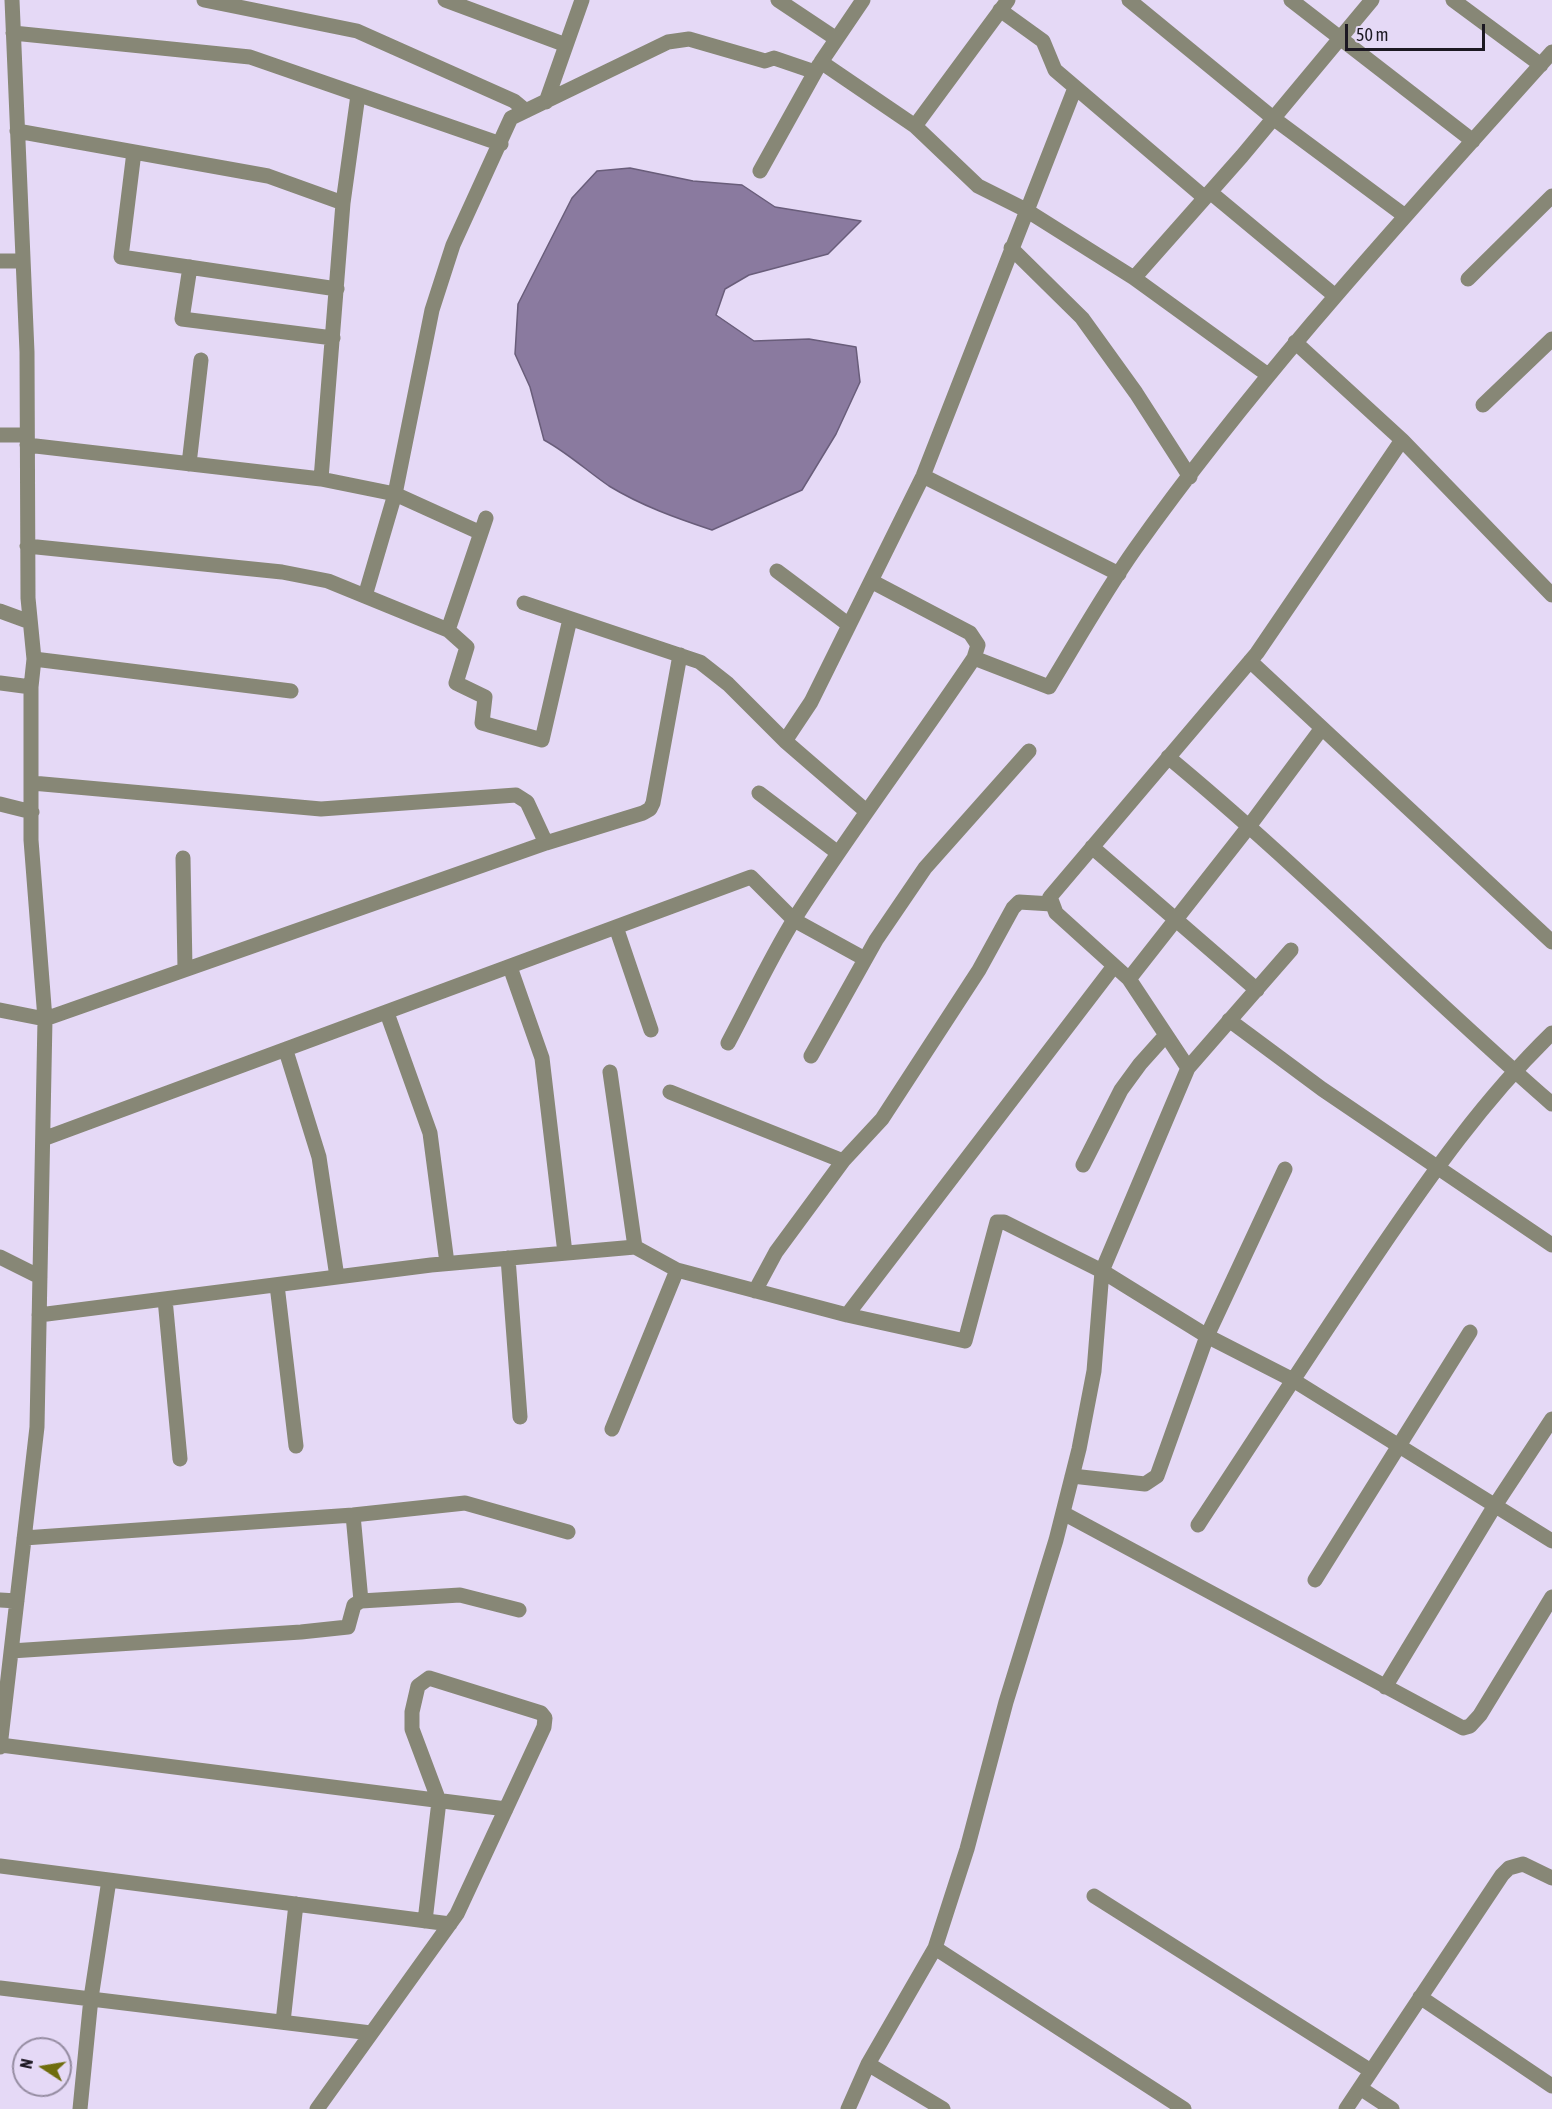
<!DOCTYPE html>
<style>
body{margin:0}
#map{position:relative;width:1552px;height:2109px;overflow:hidden;background:#e5d9f6;font-family:"Asap Condensed",sans-serif}
canvas{display:block}
.north{position:absolute;left:12px;top:2037px;width:60px;height:60px;box-sizing:border-box;background:#e5d9f6;border:2px solid #958ca1;border-radius:50%;rotate:282deg;font-size:16px;font-weight:700;line-height:24px;text-align:center;color:#1c1822}
.north::after{content:'';display:block;margin:auto;width:21px;height:27px;background:#6f6d0e;clip-path:polygon(50% 0,100% 100%,50% 72%,0 100%)}
.scale{position:absolute;left:1345px;top:24px;width:140px;height:27px;box-sizing:border-box;border:3px solid #1c1822;border-top:0;padding-left:8px;font-size:18px;line-height:21px;white-space:nowrap;color:#1c1822;-webkit-text-stroke:4px #e5d9f6;paint-order:stroke}
</style>
<div id="map">
<canvas width="1552" height="2109"></canvas>
<div class="north">N</div>
<div class="scale">50 m</div>
</div>
<script>
const ctx = document.querySelector('canvas').getContext('2d');
ctx.lineJoin = 'round';
function fillPath(path, color) {
  ctx.fillStyle = color;
  ctx.fill(path, 'evenodd');
}
function strokePath(path, color, width, dash) {
  ctx.strokeStyle = color;
  ctx.lineWidth = width;
  ctx.lineCap = dash ? 'butt' : 'round';
  ctx.setLineDash(dash || []);
  ctx.stroke(path);
}
const water = new Path2D(`
 M 630,168 L 693,181 L 742,185 L 775,207 L 861,221 L 828,254 L 749,275 L 725,289 L 716,315 L 754,341 L 809,339 L 856,347 L 860,382 L 836,434 L 802,490 L 712,530 C 676,518 642,506 609,486 C 587,471 568,453 544,440 L 530,387 L 515,354 L 518,304 L 572,198 L 597,171 Z`);
const minor = new Path2D(`
 M 204,0 L 357,31 L 514,101 L 526,111
 M 445,0 L 566,45
 M 778,0 L 835,38
 M 863,0 L 821,62 L 915,126 L 978,186 L 1026,210 L 1134,278 L 1268,375
 M 1129,0 L 1273,118 L 1405,216
 M 1291,0 L 1473,141
 M 1453,0 L 1541,65
 M 1000,10 L 1043,41 L 1055,70 L 1205,198
 M 13,33 L 250,57 L 501,144
 M 546,102 L 582,0
 M 915,126 L 1008,0
 M 17,131 L 268,176 L 343,203
 M 134,152 L 121,257 L 337,289
 M 760,171 L 819,65
 M 1210,192 L 1334,295
 M 1011,248 L 1082,318 L 1136,393 L 1190,477
 M 0,261 L 23,261
 M 190,267 L 182,319 L 333,338
 M 1134,278 L 1242,156 L 1372,0
 M 1468,279 L 1552,196
 M 1295,342 L 1402,440 L 1552,595
 M 1483,405 L 1552,339
 M 0,435 L 27,435
 M 27,445 L 321,479 L 343,203 L 358,95
 M 189,464 L 201,360
 M 923,476 L 1119,574
 M 321,479 L 395,494 L 481,533
 M 27,546 L 282,572 L 328,581 L 448,630 L 467,647 L 456,683 L 485,697 L 482,723 L 542,740 L 570,619
 M 777,571 L 849,625
 M 365,596 L 395,494 L 432,310 L 453,245 L 511,118 L 668,42 L 689,39 L 765,61 L 774,58 L 815,72
 M 524,603 L 700,662 L 728,684 L 785,741 L 866,811
 M 0,611 L 30,622
 M 448,630 L 486,518
 M 974,658 L 1049,687 C 1077,641 1104,593 1135,549 C 1261,372 1408,213 1552,52
 M 34,659 L 291,691
 M 1250,661 L 1552,942
 M 0,683 L 31,687
 M 785,741 L 811,702 L 923,476 L 1075,88
 M 1168,757 C 1301,867 1422,991 1552,1104
 M 32,783 L 321,809 L 516,795 L 527,802 L 546,843
 M 759,793 L 838,853
 M 0,804 L 32,812
 M 1092,847 L 1257,990
 M 183,858 L 185,969
 M 616,927 L 651,1030
 M 510,967 L 542,1058 L 565,1253
 M 1129,979 L 1250,825 L 1322,728
 M 0,1010 L 45,1019 L 546,843 L 643,813 L 650,809 L 653,803 L 680,655
 M 387,1013 L 430,1133 L 447,1263
 M 1229,1020 L 1322,1089 L 1552,1245
 M 728,1043 C 750,1002 770,958 795,918 C 852,829 915,746 974,658 L 978,645 L 970,633 L 871,581
 M 286,1051 L 319,1157 L 337,1277
 M 811,1056 L 876,940 L 925,868 L 1029,751
 M 1188,1068 L 1291,950
 M 610,1072 L 635,1247
 M 670,1092 L 843,1161
 M 43,1139 L 751,877 L 794,920 L 865,959
 M 1083,1165 L 1121,1090 L 1140,1064 L 1166,1035
 M 0,1257 L 40,1277
 M 508,1258 L 520,1417
 M 277,1285 L 296,1446
 M 755,1291 L 776,1252 L 843,1161 L 882,1119 L 979,970 L 1013,908 L 1019,902 L 1052,904
 M 165,1299 L 180,1459
 M 39,1315 L 431,1265 L 635,1247 L 677,1270 L 847,1315 L 965,1341 L 997,1222 L 1004,1222 L 1102,1271 L 1207,1336 L 1293,1380 L 1552,1541
 M 847,1315 L 1114,966
 M 612,1429 L 677,1270
 M 1072,1476 L 1145,1484 L 1157,1476 L 1207,1336 L 1285,1169
 M 1063,1513 L 1463,1728 L 1470,1726 L 1480,1715 L 1552,1597
 M 353,1515 L 361,1601
 M 1198,1525 C 1258,1434 1316,1344 1377,1254 C 1430,1176 1484,1099 1552,1033
 M 24,1538 L 353,1515 L 465,1503 L 568,1532
 M 1315,1580 L 1470,1332
 M 0,1600 L 17,1601
 M 11,1651 L 301,1632 L 348,1627 L 354,1605 L 361,1601 L 460,1595 L 519,1610
 M 1385,1687 L 1494,1507 L 1552,1419
 M 0,1745 L 506,1809
 M 0,1747 L 37,1427 L 45,1019 L 31,840 L 31,687 L 34,659 L 28,598 L 27,352 L 12,0
 M 0,1866 L 450,1924
 M 1094,1896 L 1371,2071
 M 935,1948 L 1184,2109
 M 0,1988 L 371,2033
 M 1420,1997 L 1552,2086
 M 283,2022 L 296,1904
 M 868,2064 L 943,2109
 M 1360,2088 L 1392,2109
 M 80,2109 L 91,1998 L 109,1880
 M 317,2109 L 457,1914 L 544,1727 L 545,1718 L 541,1713 L 429,1678 L 418,1686 L 412,1712 L 412,1729 L 439,1801 L 425,1921
 M 848,2109 L 868,2064 L 935,1948 L 967,1849 L 1006,1702 L 1056,1540 L 1079,1449 L 1094,1371 L 1102,1271 L 1188,1068 L 1129,979 L 1056,913 L 1050,897 L 1257,653 L 1402,440
 M 1346,2109 L 1502,1875 L 1509,1868 L 1523,1864 L 1552,1878`);
fillPath(water, '#8a7a9f');
strokePath(water, '#695d7a', 1.5);
strokePath(minor, '#878776', 15);
</script>
